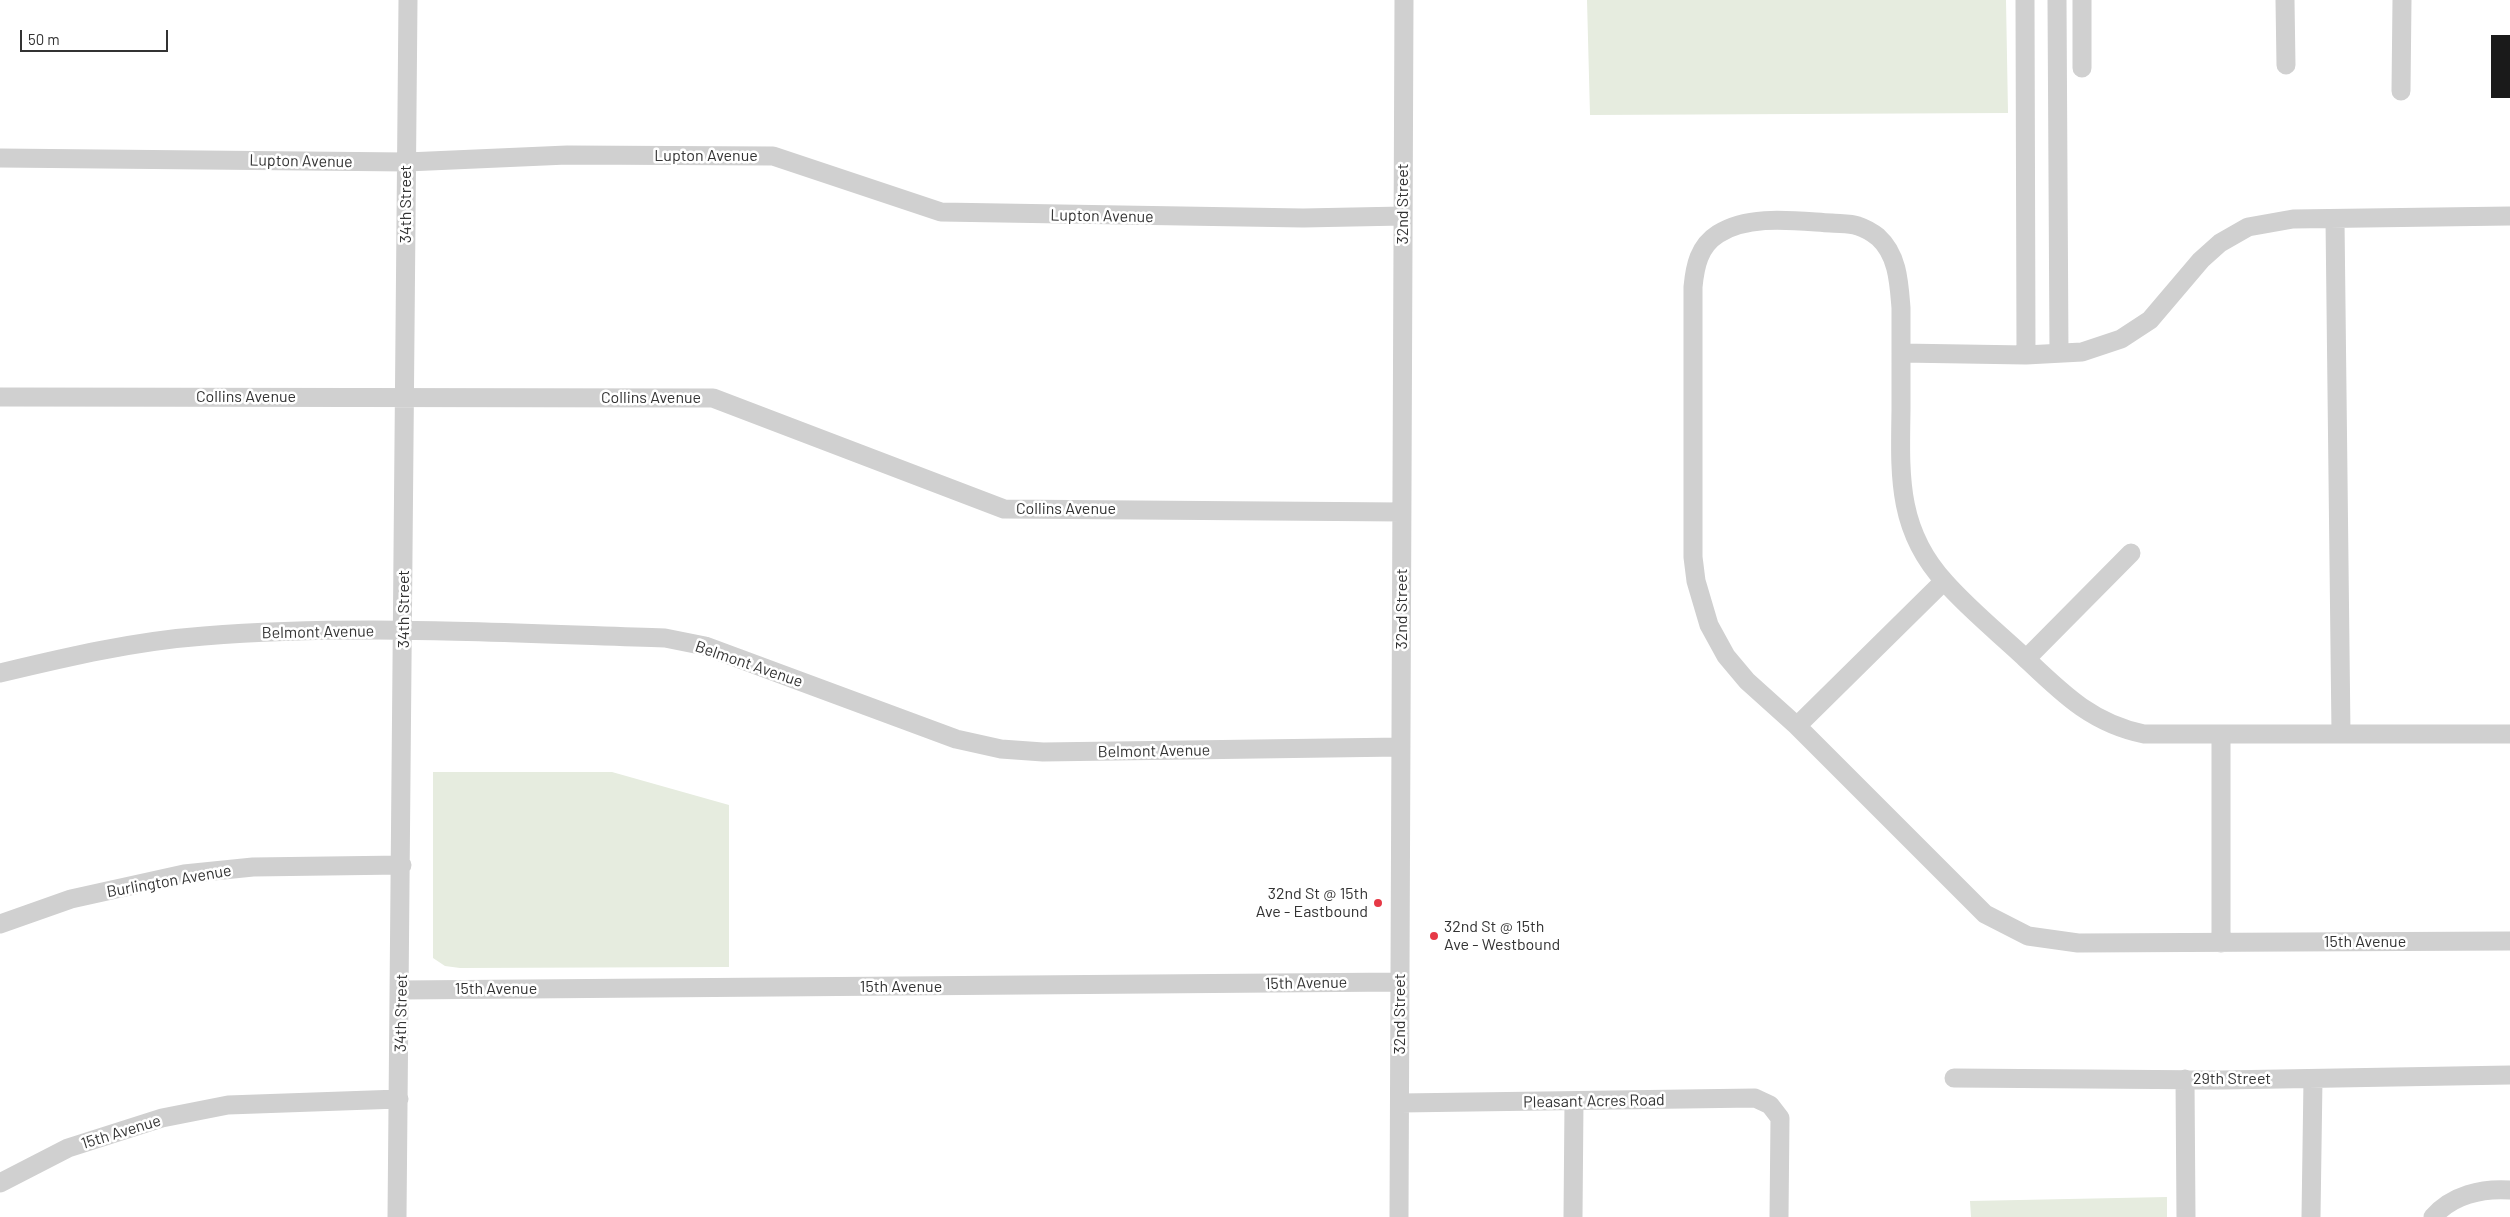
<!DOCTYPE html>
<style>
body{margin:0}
#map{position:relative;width:2510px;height:1217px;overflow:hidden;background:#fff;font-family:Barlow,sans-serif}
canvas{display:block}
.scale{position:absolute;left:20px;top:30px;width:148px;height:22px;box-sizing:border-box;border:2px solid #333;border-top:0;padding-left:6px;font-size:15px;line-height:18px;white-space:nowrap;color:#333;-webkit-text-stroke:4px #fff;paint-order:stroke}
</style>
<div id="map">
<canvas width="2510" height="1217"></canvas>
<div class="scale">50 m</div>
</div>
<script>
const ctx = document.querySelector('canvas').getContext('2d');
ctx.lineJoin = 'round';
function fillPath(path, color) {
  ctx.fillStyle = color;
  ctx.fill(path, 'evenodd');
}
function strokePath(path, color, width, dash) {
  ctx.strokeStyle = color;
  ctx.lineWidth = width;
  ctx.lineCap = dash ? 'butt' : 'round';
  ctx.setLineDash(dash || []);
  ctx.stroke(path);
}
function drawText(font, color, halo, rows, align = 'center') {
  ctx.font = font + ' Barlow,sans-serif';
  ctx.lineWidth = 5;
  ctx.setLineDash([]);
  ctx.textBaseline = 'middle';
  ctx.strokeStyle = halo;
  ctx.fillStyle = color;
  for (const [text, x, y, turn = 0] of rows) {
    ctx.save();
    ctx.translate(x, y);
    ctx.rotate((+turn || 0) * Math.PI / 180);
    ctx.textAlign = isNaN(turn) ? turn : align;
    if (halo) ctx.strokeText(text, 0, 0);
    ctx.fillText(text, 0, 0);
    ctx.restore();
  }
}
const green = new Path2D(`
 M 1587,0 L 2006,0 L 2008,113 L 1590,115 Z
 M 433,772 L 612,772 L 729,805 L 729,967 L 460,968 L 445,966 L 433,958 Z
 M 2167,1197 L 2167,1217 L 1971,1217 L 1970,1201 Z`);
const building = new Path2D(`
 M 2491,35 L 2510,35 L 2510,98 L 2491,98 Z`);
const minor = new Path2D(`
 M 2025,0 L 2026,355
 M 2057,0 L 2059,353
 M 2082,0 L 2082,68
 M 2285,0 L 2286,65
 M 2401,91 L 2402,0
 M 0,158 L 407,162 L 567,155 L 773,156 L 941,212 L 1303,218 L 1403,216
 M 2335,220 L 2341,734
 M 1901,353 L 2026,355 L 2082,352 L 2121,339 L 2150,320 L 2201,260 L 2220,243 L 2248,227 L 2293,219 L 2510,216
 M 0,397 L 713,398 L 1004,509 L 1402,512
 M 2026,659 L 2131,553
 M 0,673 C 67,657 135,641 204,636 C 357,624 512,633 665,638 L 705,646 L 956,739 L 1001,749 L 1043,752 L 1401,747
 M 1797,726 L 1944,581
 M 2510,734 L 2144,734 C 2090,723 2060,691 2022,655 C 1996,631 1968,608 1945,582 C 1897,530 1900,475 1901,410 C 1901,376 1901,342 1901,308 C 1899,283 1898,255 1878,237 C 1873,233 1864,228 1858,226 C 1850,223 1839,224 1831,223 C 1796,221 1749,214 1718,234 C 1699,246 1695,266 1693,287 L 1693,557 L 1696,581 L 1709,625 L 1726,656 L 1747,681 L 1797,726 L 1985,914 L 2028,936 L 2078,943 L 2510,941
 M 0,924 L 71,899 L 184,874 L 253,867 L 402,865
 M 2221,943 L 2221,735
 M 401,990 L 1400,982
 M 1954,1078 L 2222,1080 L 2510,1075
 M 2185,1079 L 2186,1217
 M 1401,1103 L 1755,1098 L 1770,1105 L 1780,1118 L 1779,1217
 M 0,1183 L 68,1148 L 162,1118 L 228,1105 L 399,1099
 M 397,1217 L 408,0
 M 1399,1217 L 1404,0
 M 1573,1217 L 1574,1102
 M 2311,1217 L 2313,1079
 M 2433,1217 C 2452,1195 2482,1188 2510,1190`);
const markers = [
 [1378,903,5,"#e63946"],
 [1434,936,5,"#e63946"]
];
const streetNames = [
 ["Lupton Avenue",706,156],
 ["Lupton Avenue",301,161,1],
 ["34th Street",406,204,-90],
 ["32nd Street",1403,204,-90],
 ["Lupton Avenue",1102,216,1],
 ["Collins Avenue",246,397],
 ["Collins Avenue",651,398],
 ["Collins Avenue",1066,509],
 ["34th Street",404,609,-90],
 ["32nd Street",1402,609,-90],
 ["Belmont Avenue",318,632,-1],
 ["Belmont Avenue",749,664,19],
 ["Belmont Avenue",1154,751,-1],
 ["Burlington Avenue",169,881,-10],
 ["15th Avenue",2365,942],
 ["15th Avenue",1306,983,-1],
 ["15th Avenue",901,987],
 ["15th Avenue",496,989],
 ["34th Street",401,1013,-89],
 ["32nd Street",1400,1014,-90],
 ["29th Street",2232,1079],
 ["Pleasant Acres Road",1594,1101,-1],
 ["15th Avenue",121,1132,-17]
];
const poiNames = [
 ["32nd St @ 15th",1368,894],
 ["Ave - Eastbound",1368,912],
 ["32nd St @ 15th",1444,927,"left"],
 ["Ave - Westbound",1444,945,"left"]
];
fillPath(green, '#e6ecdf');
fillPath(building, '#1a1a1a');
strokePath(minor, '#d0d0d0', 19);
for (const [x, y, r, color] of markers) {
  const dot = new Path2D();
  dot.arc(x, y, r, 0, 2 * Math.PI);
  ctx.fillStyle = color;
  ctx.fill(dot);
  strokePath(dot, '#fff', 2);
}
drawText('16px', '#333', '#fff', streetNames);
drawText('16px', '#333', '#fff', poiNames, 'right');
</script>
